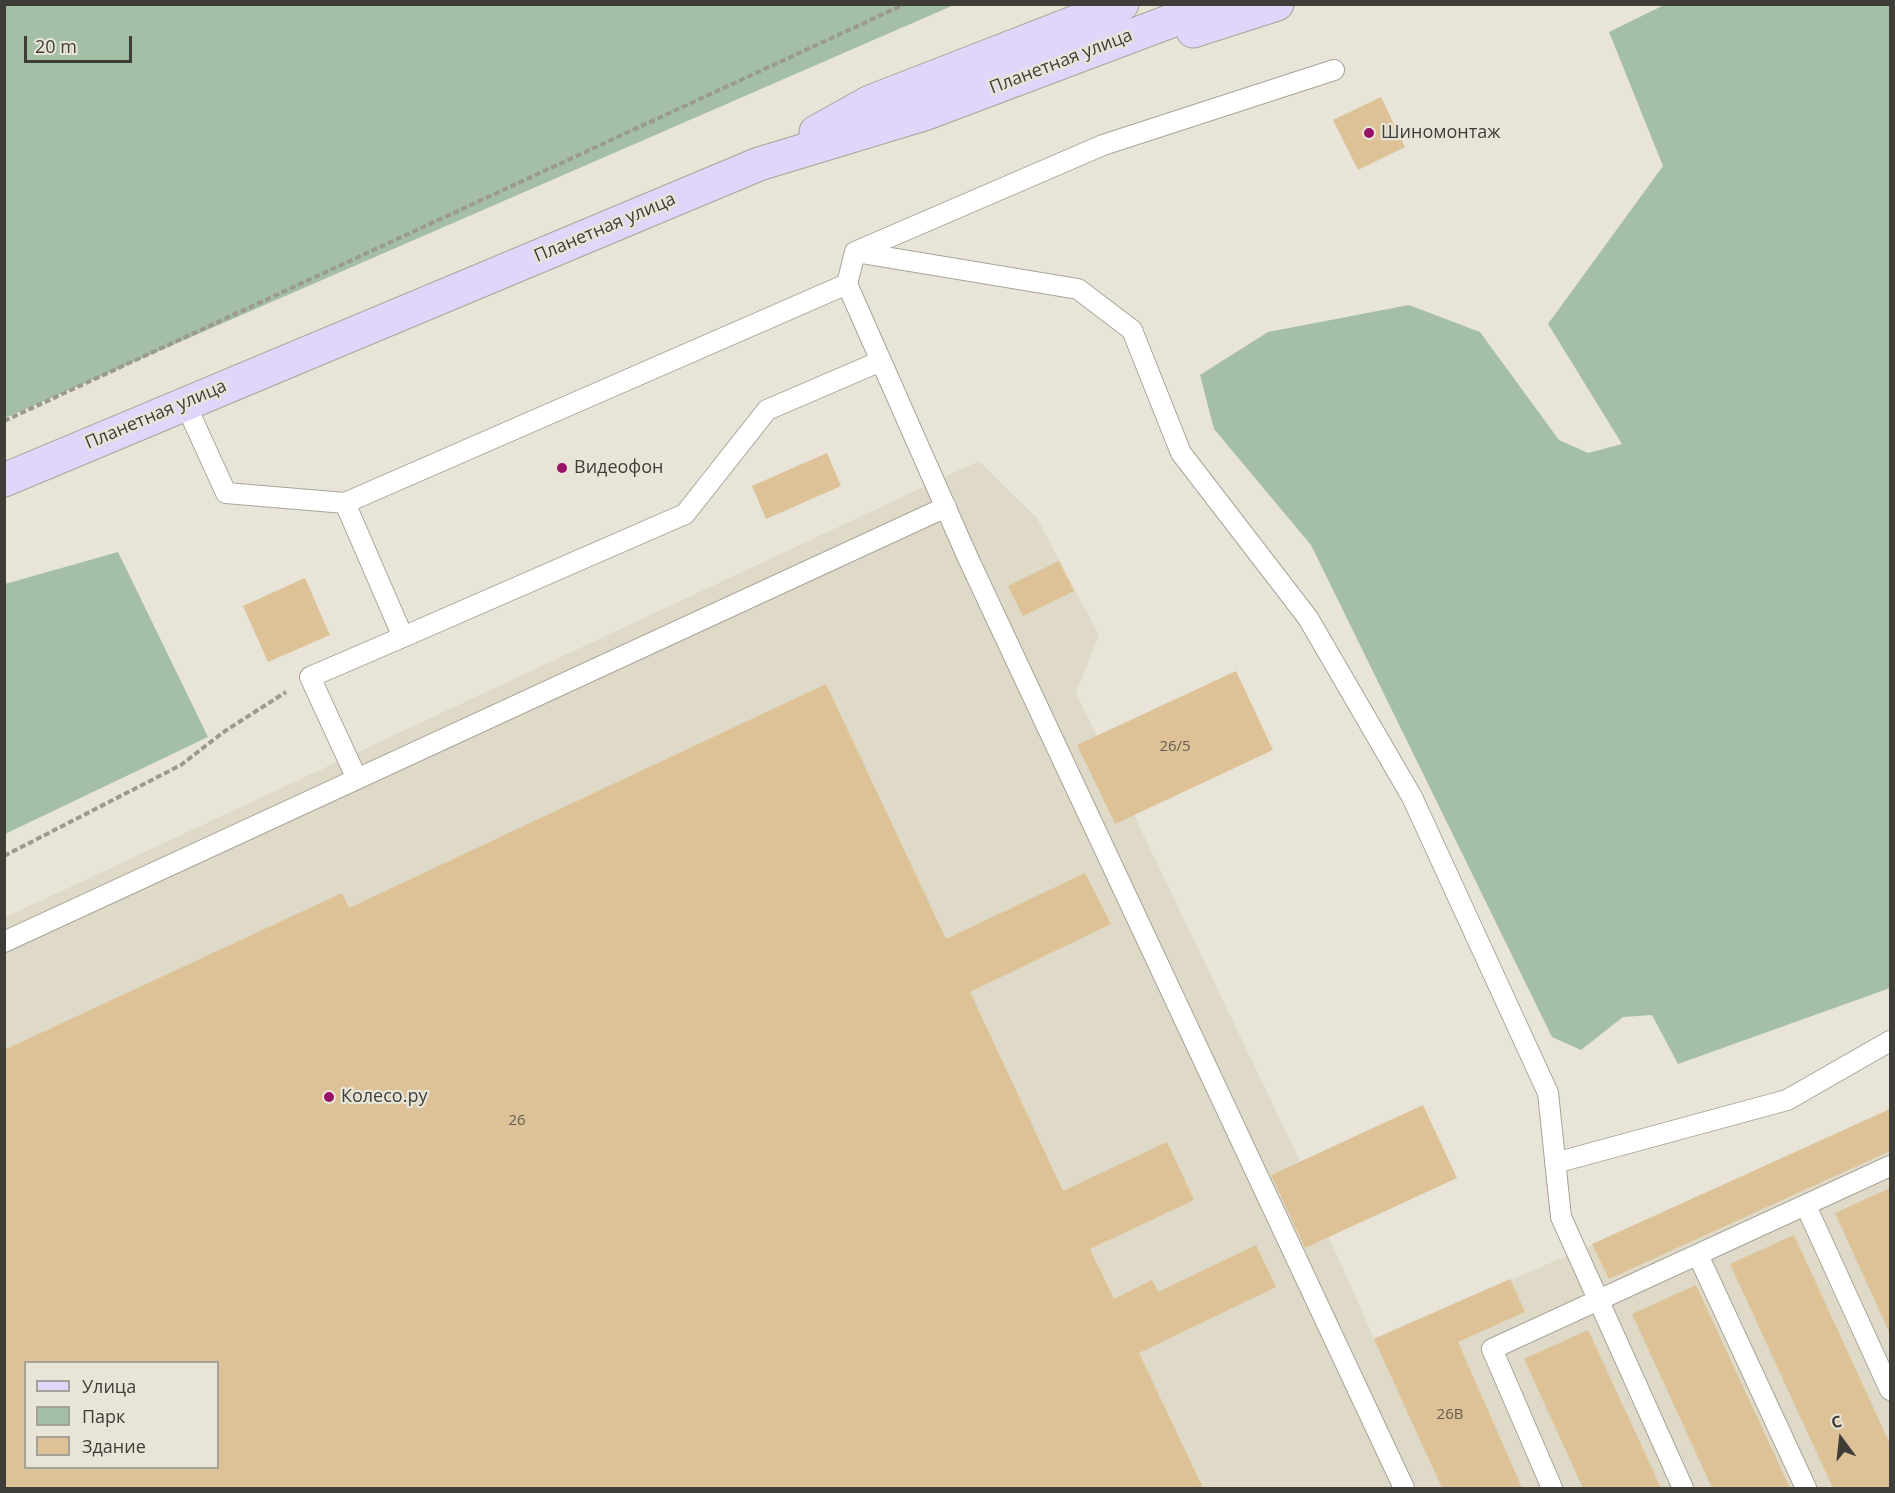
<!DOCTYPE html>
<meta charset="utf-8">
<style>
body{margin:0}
#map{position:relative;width:1895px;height:1493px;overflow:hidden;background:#e8e5d8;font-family:"Open Sans",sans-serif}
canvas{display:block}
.frame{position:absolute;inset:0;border:6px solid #3e3d38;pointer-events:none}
.legend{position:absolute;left:24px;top:1361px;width:195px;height:108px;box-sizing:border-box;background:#e8e5d8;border:2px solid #a4a298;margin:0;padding:8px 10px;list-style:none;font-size:18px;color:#3e3d38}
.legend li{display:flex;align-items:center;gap:12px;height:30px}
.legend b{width:30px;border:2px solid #a4a298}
.north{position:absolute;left:1811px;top:1409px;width:60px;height:60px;-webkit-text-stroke:4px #e8e5d8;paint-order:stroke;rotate:345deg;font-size:16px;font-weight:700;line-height:24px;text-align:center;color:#3e3d38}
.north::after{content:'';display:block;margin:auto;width:21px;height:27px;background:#3e3d38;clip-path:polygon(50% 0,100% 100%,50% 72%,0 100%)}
.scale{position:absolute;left:24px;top:36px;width:108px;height:27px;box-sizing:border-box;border:3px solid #3e3d38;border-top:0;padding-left:8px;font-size:18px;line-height:21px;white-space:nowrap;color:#3e3d38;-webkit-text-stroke:4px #e8e5d8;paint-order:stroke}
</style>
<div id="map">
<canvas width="1895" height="1493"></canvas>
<div class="frame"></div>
<ul class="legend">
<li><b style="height:8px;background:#e0d6f9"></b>Улица</li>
<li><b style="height:16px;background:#a4bfa5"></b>Парк</li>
<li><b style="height:16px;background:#ddc297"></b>Здание</li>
</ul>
<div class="north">С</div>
<div class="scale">20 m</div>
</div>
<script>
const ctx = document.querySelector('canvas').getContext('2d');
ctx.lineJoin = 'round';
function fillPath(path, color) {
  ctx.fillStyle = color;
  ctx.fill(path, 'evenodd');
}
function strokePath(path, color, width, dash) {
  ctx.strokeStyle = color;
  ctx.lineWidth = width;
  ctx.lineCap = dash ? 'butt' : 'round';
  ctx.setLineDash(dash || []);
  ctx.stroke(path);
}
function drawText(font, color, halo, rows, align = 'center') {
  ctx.font = font + ' "Open Sans",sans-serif';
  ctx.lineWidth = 4.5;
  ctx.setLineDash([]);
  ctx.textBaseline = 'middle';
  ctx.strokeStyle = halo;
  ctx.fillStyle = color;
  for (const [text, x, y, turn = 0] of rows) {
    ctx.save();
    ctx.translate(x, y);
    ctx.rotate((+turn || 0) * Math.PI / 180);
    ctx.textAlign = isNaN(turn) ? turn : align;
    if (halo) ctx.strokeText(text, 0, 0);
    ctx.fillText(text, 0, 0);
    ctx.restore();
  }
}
const built = new Path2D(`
 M 979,461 L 1037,518 L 1099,635 L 1076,693 L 1097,736 L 1077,745 L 1114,823 L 1134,815 L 1300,1161 L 1271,1175 L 1305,1247 L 1329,1237 L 1374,1338 L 1576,1252 L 1890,1109 L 1890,1488 L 5,1488 L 4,918 ZM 26,1362 L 218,1362 L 218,1468 L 26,1468 Z`);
const green = new Path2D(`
 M 5,4 L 954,4 L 954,5 L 5,418 Z
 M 1664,5 L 1890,5 L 1890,988 L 1678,1064 L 1652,1015 L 1623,1017 L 1581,1050 L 1552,1037 L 1311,545 L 1214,429 L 1200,375 L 1268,332 L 1409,305 L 1480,332 L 1559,440 L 1588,453 L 1622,444 L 1548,324 L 1663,166 L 1609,32 Z
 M 118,552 L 208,737 L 5,834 L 5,584 Z`);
const building = new Path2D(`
 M 1381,97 L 1405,147 L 1358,170 L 1333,120 Z
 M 827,453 L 841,486 L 766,519 L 752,486 Z
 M 1059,561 L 1074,591 L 1023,616 L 1008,586 Z
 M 305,578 L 330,635 L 268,662 L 243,606 Z
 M 1236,671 L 1273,750 L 1115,824 L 1077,745 Z
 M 826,684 L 946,939 L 1085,873 L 1111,924 L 970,992 L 1063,1191 L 1167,1142 L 1194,1200 L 1090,1249 L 1114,1299 L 1152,1280 L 1158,1292 L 1256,1245 L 1276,1287 L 1139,1353 L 1203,1488 L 4,1488 L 4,1050 L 342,893 L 349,908 ZM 26,1362 L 218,1362 L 218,1468 L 26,1468 Z
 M 1423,1105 L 1457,1178 L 1305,1248 L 1271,1175 Z
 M 1890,1109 L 1890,1151 L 1609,1279 L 1592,1244 Z
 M 1890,1188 L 1890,1334 L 1835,1213 Z
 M 1794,1235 L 1890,1444 L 1890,1488 L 1833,1488 L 1730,1264 Z
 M 1510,1279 L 1525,1312 L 1458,1342 L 1522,1488 L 1442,1488 L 1374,1339 Z
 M 1696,1285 L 1790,1488 L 1712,1488 L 1632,1314 Z
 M 1588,1330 L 1661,1488 L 1583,1488 L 1524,1359 Z`);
const path = new Path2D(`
 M 4,421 L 905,4
 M 4,856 L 181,765 L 225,731 L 286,692`);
const lane = new Path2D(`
 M 855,252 L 1078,289 L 1132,330 L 1181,453 L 1308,618 L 1412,797 L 1548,1093 L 1561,1217 L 1683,1488
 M 855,252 L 1103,145 L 1334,70
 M 847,284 L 968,558 L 1404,1488
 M 185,403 L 226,493 L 345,503 L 847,284 L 855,252
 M 345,503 L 403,637 L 685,514 L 767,410 L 881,361
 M 357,779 L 310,677 L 403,637
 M 4,942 L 946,507
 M 1555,1163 L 1787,1100 L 1890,1041
 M 1806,1206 L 1890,1390
 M 1698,1255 L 1806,1488
 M 1552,1488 L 1492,1349 L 1890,1166`);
const secondary = new Path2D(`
 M 1193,31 L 1277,4
 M 816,132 L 870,102 L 1122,4
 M 4,480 L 759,164 L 924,114 L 1216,4`);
const markers = [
 [1369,133,6,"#961167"],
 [562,468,6,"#961167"],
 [329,1097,6,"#961167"]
];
const numberNames = [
 ["26/5",1175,747],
 ["26",517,1121],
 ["26В",1450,1415]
];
const streetNames = [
 ["Планетная улица",1061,62,-21],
 ["Планетная улица",605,228,-23],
 ["Планетная улица",156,415,-23]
];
const poiNames = [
 ["Шиномонтаж",1381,133],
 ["Видеофон",574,468],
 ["Колесо.ру",341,1097]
];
fillPath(built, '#dfdac7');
fillPath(green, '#a4bfa5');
fillPath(building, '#ddc297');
strokePath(lane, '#a7a498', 22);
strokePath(secondary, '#a7a498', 35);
strokePath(path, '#9b9990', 4, [6, 3]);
strokePath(lane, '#fff', 20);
strokePath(secondary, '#e0d6f9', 33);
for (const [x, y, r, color] of markers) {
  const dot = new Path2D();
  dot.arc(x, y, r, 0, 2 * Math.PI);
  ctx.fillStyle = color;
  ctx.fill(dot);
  strokePath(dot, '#e8e5d8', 2);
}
drawText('15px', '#665e50', null, numberNames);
drawText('18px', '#3e3d38', '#e8e5d8', streetNames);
drawText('18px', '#3e3d38', '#e8e5d8', poiNames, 'left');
</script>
